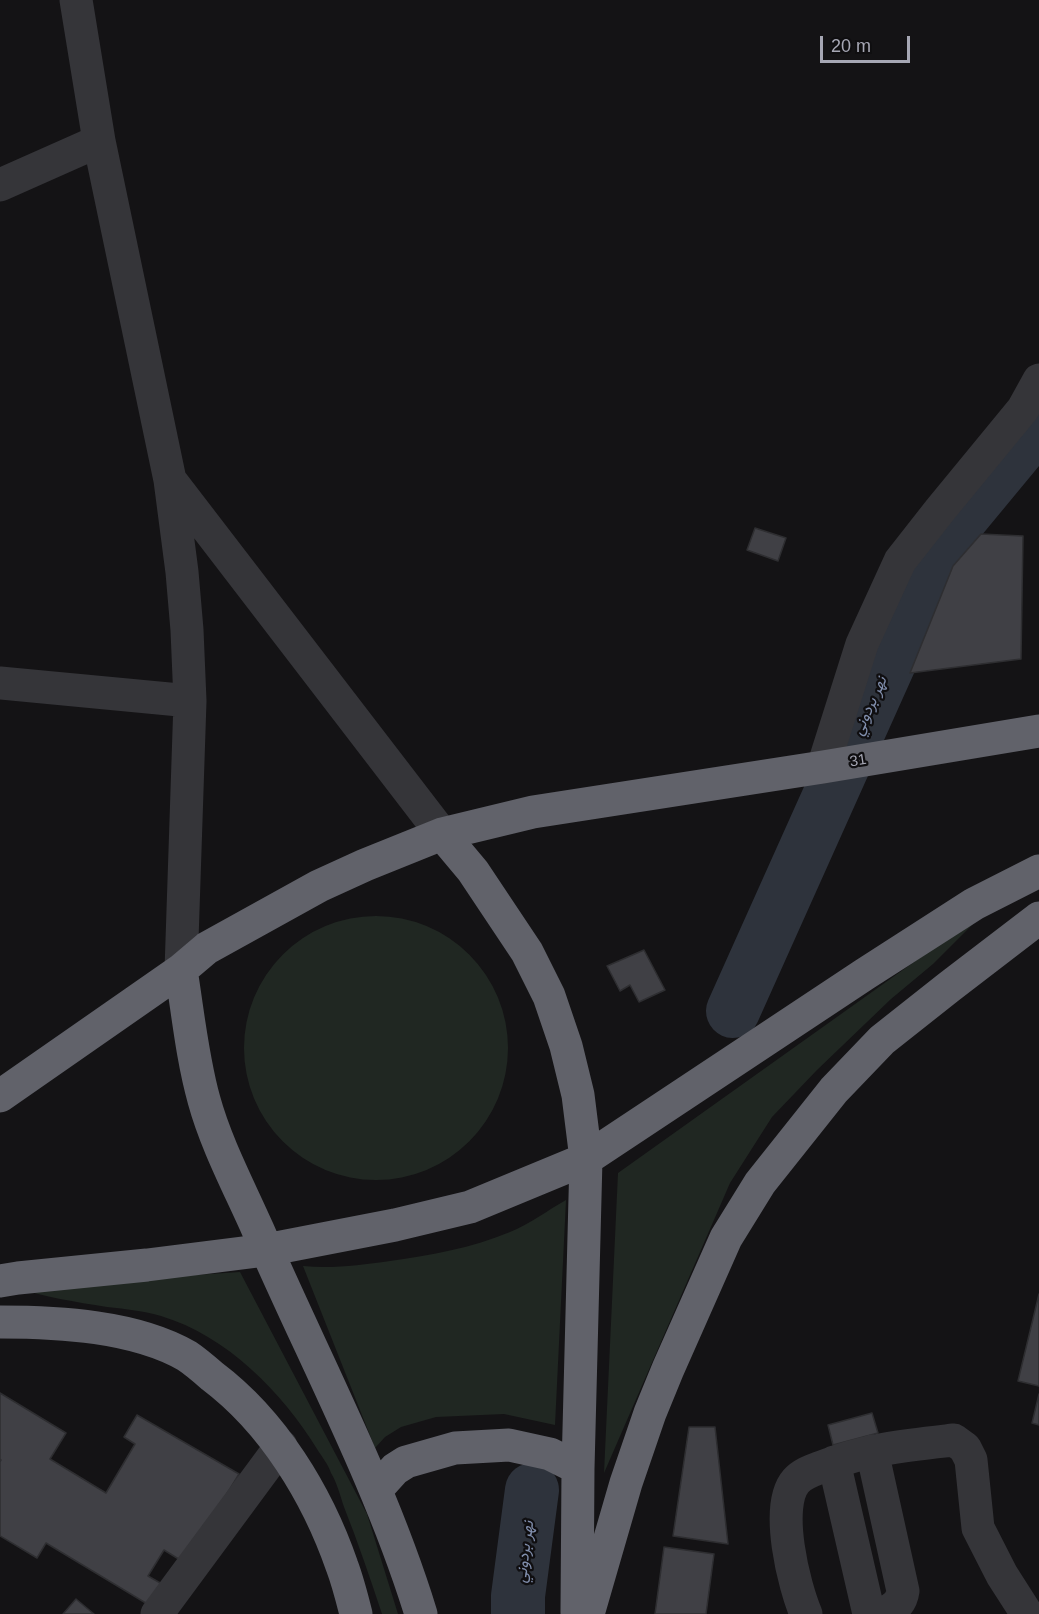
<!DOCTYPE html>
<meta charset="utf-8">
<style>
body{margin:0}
#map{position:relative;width:1039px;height:1614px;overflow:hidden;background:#141315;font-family:Arial,sans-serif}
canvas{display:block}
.scale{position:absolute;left:820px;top:36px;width:90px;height:27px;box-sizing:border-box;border:3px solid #a6a7b4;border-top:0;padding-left:8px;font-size:18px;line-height:21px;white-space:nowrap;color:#a6a7b4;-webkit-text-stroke:4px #0f0e10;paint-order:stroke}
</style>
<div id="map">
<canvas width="1039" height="1614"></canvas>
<div class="scale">20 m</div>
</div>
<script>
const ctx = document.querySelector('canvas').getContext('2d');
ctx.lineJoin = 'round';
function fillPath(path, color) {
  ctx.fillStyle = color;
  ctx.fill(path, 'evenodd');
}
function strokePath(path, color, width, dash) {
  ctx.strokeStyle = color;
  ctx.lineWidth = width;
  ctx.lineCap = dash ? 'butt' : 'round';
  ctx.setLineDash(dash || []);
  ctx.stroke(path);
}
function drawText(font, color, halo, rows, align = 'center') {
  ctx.font = font + ' Arial,Vazirmatn,sans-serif';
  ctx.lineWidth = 4.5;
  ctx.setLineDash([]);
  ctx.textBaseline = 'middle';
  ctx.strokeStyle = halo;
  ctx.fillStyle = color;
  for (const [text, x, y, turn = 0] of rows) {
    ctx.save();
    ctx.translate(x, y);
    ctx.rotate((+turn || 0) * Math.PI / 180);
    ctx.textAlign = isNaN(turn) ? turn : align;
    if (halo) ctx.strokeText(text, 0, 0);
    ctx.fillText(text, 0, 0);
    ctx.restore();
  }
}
const green = new Path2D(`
 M 987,910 L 933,964 L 891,999 L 817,1070 L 772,1117 L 730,1183 L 604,1473 L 618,1173 Z
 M244 1048a132 132 0 1 1 264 0a132 132 0 1 1-264 0Z
 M 566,1200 L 555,1425 L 504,1414 L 436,1417 L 401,1427 L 385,1437 L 375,1448 L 303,1266 C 332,1269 360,1265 390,1261 C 431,1255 472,1248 510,1232 C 530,1224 548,1210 566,1200 Z
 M 240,1272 L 367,1514 L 398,1614 L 382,1614 C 370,1578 358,1542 344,1507 C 340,1495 337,1483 331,1473 C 328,1464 322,1457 317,1449 C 282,1392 227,1336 161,1316 C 144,1311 126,1309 107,1307 C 75,1302 45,1297 14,1287 Z`);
const river = new Path2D(`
 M 733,1011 L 946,536 L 1033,431 L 1039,420
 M 518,1614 L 518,1596 L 532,1490`);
const building = new Path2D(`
 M 755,528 L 786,538 L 778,561 L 747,550 Z
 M 981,534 L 1023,536 L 1021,659 L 910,673 L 953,566 Z
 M 644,950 L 665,990 L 639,1002 L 630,985 L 620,991 L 607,966 Z
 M 1039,1294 L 1039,1386 L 1018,1381 Z
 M 0,1393 L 66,1433 L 50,1459 L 106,1493 L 135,1444 L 124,1437 L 137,1415 L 239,1474 L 185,1563 L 164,1550 L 148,1576 L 162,1584 L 149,1605 L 46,1543 L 37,1558 L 0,1536 L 0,1462 L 1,1460 L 0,1459 Z
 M 1039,1394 L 1039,1425 L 1032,1423 Z
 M 872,1413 L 878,1433 L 833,1445 L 828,1425 Z
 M 689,1427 L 715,1427 L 728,1544 L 673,1536 Z
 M 664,1547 L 714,1554 L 706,1614 L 655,1614 Z
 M 76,1599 L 94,1614 L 63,1614 Z`);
const minor = new Path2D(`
 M 76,0 L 99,141 L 170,480 L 182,572 L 187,630 L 190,701 L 181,970
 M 0,185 L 99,141
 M 171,481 L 442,834
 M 0,683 L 190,701
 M 823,767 L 862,644 L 900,561 L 940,510 L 1023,409 L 1039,380
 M 872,1451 L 903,1591 C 901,1605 893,1608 882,1614
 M 834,1462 L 869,1614
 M 157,1614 L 281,1446
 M 806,1614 C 794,1586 774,1506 796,1481 C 803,1473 814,1470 824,1466 C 866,1449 909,1445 954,1440 L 965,1448 L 971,1460 L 978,1528 L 1002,1575 L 1027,1614`);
const highway = new Path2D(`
 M 442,834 L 473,871 L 527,952 L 549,996 L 566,1046 L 578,1095 L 586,1159 L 578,1468 L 577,1612
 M 181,970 C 188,1013 192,1057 204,1100 C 216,1144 239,1187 258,1230 C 313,1357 380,1481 421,1614
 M 0,1096 L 181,970 L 207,948 L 319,886 L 365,865 L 442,834 L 533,812 L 823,767 L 1039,731
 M 0,1281 L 18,1278 L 147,1265 L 266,1250 L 395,1225 L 470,1207 L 586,1159 L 865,974 L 974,904 L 1039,871
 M 0,1322 C 59,1322 135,1326 187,1356 C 196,1362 204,1369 212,1376 C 273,1422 317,1494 342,1566 C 348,1582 352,1598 356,1614
 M 376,1490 L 395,1469 L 406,1462 L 455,1448 L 509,1445 L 550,1454 L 578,1468
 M 588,1614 L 626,1483 L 650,1413 L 668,1369 L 726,1238 L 760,1183 L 834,1090 L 882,1040 L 949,987 L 1039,918`);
const streetNames = [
 ["31",858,761,-9]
];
const waterNames = [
 ["نهر بردوني",870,706,-66],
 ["نهر بردوني",525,1552,-83]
];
fillPath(green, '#202722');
strokePath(river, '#2e333c', 54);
fillPath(building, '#404045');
strokePath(building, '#2e2e31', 1.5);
strokePath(minor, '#353539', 33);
strokePath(highway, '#61626a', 33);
drawText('15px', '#a6a7b4', '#0f0e10', streetNames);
drawText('italic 16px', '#808eac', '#0f0e10', waterNames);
</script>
